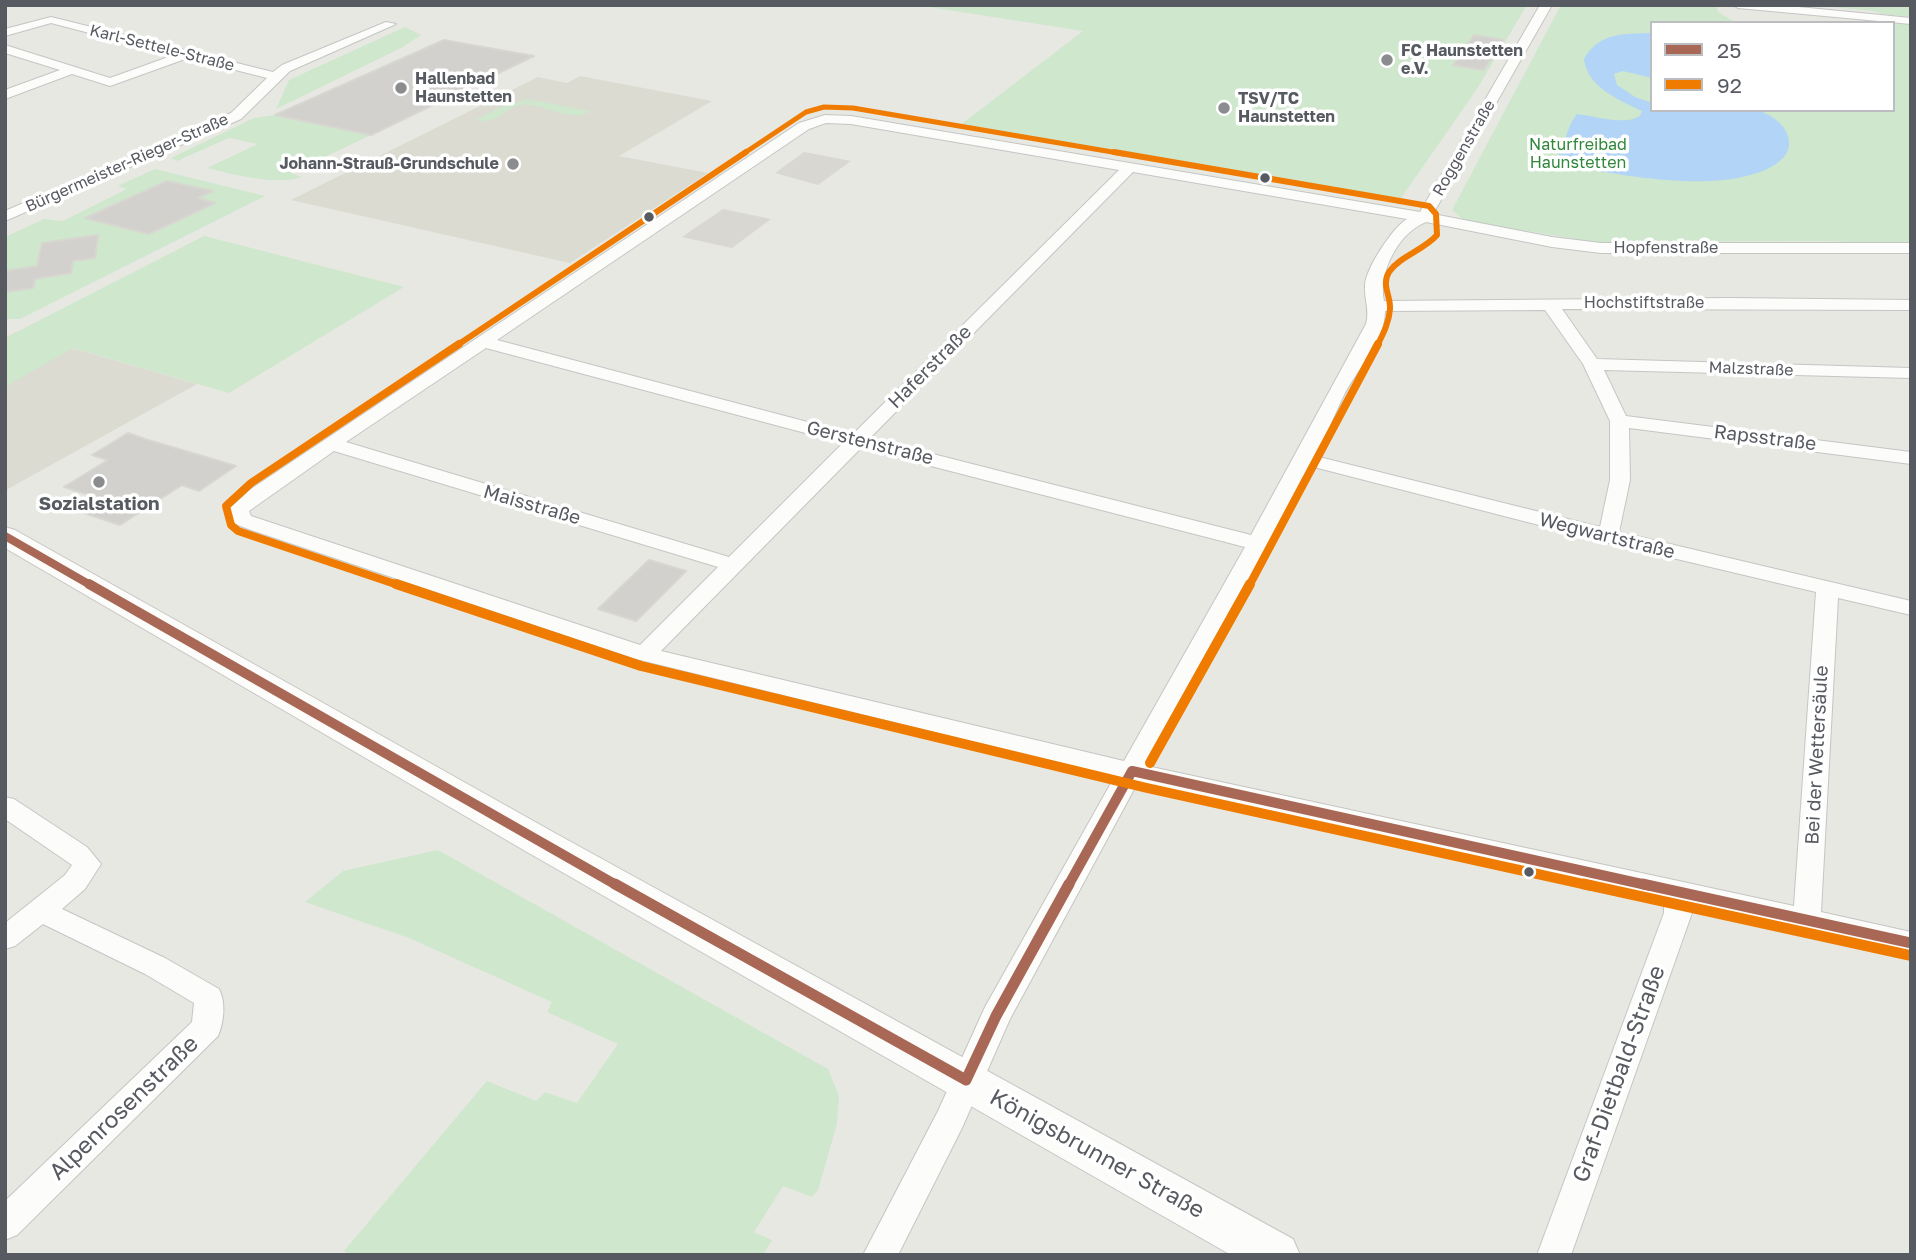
<!DOCTYPE html>
<meta charset="utf-8">
<style>
body{margin:0}
#map{position:relative;width:1916px;height:1260px;overflow:hidden;background:#e8e8e2;font-family:"Golos Text",sans-serif}
canvas{display:block}
.frame{position:absolute;inset:0;border:7px solid #575b61;pointer-events:none}
.legend{position:absolute;left:1650px;top:21px;width:245px;height:91px;box-sizing:border-box;background:#fff;border:2px solid #bcbdc0;margin:0;padding:9px 12px;list-style:none;font-size:21px;color:#575b61}
.legend li{display:flex;align-items:center;gap:14px;height:35px}
.legend b{width:35px;border:2px solid #bcbdc0}
</style>
<div id="map">
<canvas width="1916" height="1260"></canvas>
<div class="frame"></div>
<ul class="legend">
<li><b style="height:9px;background:#a96855"></b>25</li>
<li><b style="height:9px;background:#ef7c00"></b>92</li>
</ul>
</div>
<script>
const ctx = document.querySelector('canvas').getContext('2d');
ctx.lineJoin = 'round';
function fillPath(path, color) {
  ctx.fillStyle = color;
  ctx.fill(path, 'evenodd');
}
function strokePath(path, color, width, dash) {
  ctx.strokeStyle = color;
  ctx.lineWidth = width;
  ctx.lineCap = dash ? 'butt' : 'round';
  ctx.setLineDash(dash || []);
  ctx.stroke(path);
}
function drawText(font, color, halo, rows, align = 'center') {
  ctx.font = font + ' "Golos Text",sans-serif';
  ctx.lineWidth = 7;
  ctx.setLineDash([]);
  ctx.textBaseline = 'middle';
  ctx.strokeStyle = halo;
  ctx.fillStyle = color;
  for (const [text, x, y, turn = 0] of rows) {
    ctx.save();
    ctx.translate(x, y);
    ctx.rotate((+turn || 0) * Math.PI / 180);
    ctx.textAlign = isNaN(turn) ? turn : align;
    if (halo) ctx.strokeText(text, 0, 0);
    ctx.fillText(text, 0, 0);
    ctx.restore();
  }
}
const industrial = new Path2D(`
 M 804,152 L 851,161 L 818,185 L 775,173 Z
 M 723,209 L 771,219 L 732,248 L 682,237 Z`);
const education = new Path2D(`
 M 580,76 L 712,101 L 619,156 L 708,173 L 570,263 L 291,200 L 538,77 L 567,83 Z
 M 16,332 L 197,384 L 6,490 L 5,338 Z`);
const green = new Path2D(`
 M 916,5 L 1527,5 L 1477,89 L 1399,201 L 959,126 L 1083,31 Z
 M 1561,5 L 1717,7 L 1718,12 L 1737,23 L 1652,23 L 1652,110 L 1893,110 L 1893,23 L 1911,25 L 1911,244 L 1819,241 L 1595,242 L 1465,221 L 1452,210 Z
 M 1811,5 L 1911,5 L 1911,17 L 1882,14 L 1874,11 Z
 M 405,27 L 421,35 L 403,47 L 276,109 L 289,80 Z
 M 526,99 L 591,111 C 567,124 544,102 521,105 C 502,109 498,125 475,120 L 511,102 L 517,103 Z
 M 275,115 L 371,135 L 291,173 L 301,177 C 279,186 230,174 207,168 L 258,144 L 229,138 L 177,161 L 171,158 L 254,118 Z
 M 155,169 L 265,196 L 20,319 L 5,319 L 5,237 L 44,219 L 63,221 L 127,189 L 118,186 Z
 M 204,236 L 404,287 L 229,393 L 73,348 L 5,387 L 5,338 Z
 M 438,850 L 828,1069 L 839,1096 L 837,1124 L 818,1190 L 812,1197 L 783,1186 L 754,1232 L 772,1240 L 763,1255 L 352,1255 L 344,1251 L 487,1081 L 536,1101 L 545,1092 L 577,1103 L 618,1044 L 547,1012 L 552,1002 L 409,938 L 305,902 L 343,871 Z`);
const water = new Path2D(`
 M 1652,33 L 1652,78 L 1623,71 L 1614,74 L 1617,85 L 1635,97 L 1652,103 L 1652,110 C 1677,110 1702,110 1727,110 C 1736,110 1749,108 1759,111 C 1773,115 1790,128 1789,144 C 1789,158 1773,167 1760,172 C 1704,192 1622,175 1564,165 L 1557,160 L 1571,123 L 1577,114 C 1595,116 1624,126 1640,116 L 1642,111 C 1619,100 1587,87 1584,59 C 1599,32 1624,34 1652,33 Z`);
const building = new Path2D(`
 M 1474,35 L 1503,40 L 1484,70 L 1453,65 Z
 M 444,40 L 534,56 L 371,135 L 275,115 Z
 M 167,181 L 213,191 L 198,198 L 215,203 L 149,234 L 85,218 Z
 M 98,235 L 95,258 L 73,261 L 71,273 L 35,279 L 33,288 L 5,292 L 5,271 L 37,266 L 42,243 Z
 M 128,433 L 145,439 L 236,466 L 199,491 L 182,485 L 120,525 L 78,511 L 99,498 L 64,487 L 108,460 L 92,455 Z
 M 649,560 L 686,571 L 636,621 L 598,609 Z`);
const street = new Path2D(`
 M 1540,5 L 1552,5 L 1433,214 L 1552,237 L 1601,243 L 1911,243 L 1911,253 L 1601,253 L 1552,247 L 1426,222 C 1398,233 1378,273 1384,301 L 1730,298 L 1911,300 L 1911,310 L 1562,309 L 1597,359 L 1911,368 L 1911,378 L 1604,370 L 1626,416 L 1911,452 L 1911,464 L 1629,428 L 1630,480 L 1619,532 L 1911,601 L 1911,615 L 1838,598 L 1821,912 L 1911,932 L 1911,954 L 1692,905 L 1692,913 L 1571,1255 L 1537,1255 L 1664,913 L 1664,899 L 1138,782 L 1010,1019 L 962,1128 L 898,1255 L 863,1255 L 938,1111 L 985,1007 L 1115,776 L 636,659 L 251,530 L 235,524 L 228,510 L 251,489 L 799,123 L 825,115 L 851,116 L 1420,212 ZM 826,123 L 851,124 L 1119,170 L 853,434 L 497,340 L 809,129 ZM 1133,172 L 1407,219 C 1393,227 1366,268 1365,285 C 1364,299 1370,310 1366,324 L 1251,535 L 870,438 ZM 1545,310 L 1583,364 L 1610,421 L 1610,480 L 1600,527 L 1315,456 C 1326,436 1334,416 1344,395 C 1357,369 1385,341 1385,311 ZM 486,348 L 843,443 L 729,557 L 346,442 ZM 861,448 L 1245,547 L 1124,761 L 661,651 ZM 334,451 L 718,567 L 640,645 L 251,516 L 249,511 ZM 1310,466 L 1601,541 L 1816,592 L 1794,906 L 1147,766 Z
 M 1733,5 L 1778,5 L 1911,18 L 1911,24 L 1738,8 Z
 M 51,17 L 273,72 L 282,65 L 386,22 L 396,24 L 290,71 L 241,119 L 5,221 L 5,211 L 231,113 L 267,78 L 188,58 L 110,86 L 72,74 L 5,99 L 5,90 L 60,70 L 5,53 L 5,45 L 110,78 L 174,55 L 51,23 L 5,36 L 5,29 Z
 M 5,797 L 14,799 L 87,847 L 101,864 L 85,889 L 62,909 L 165,958 L 219,989 C 226,1002 224,1022 218,1036 L 17,1235 L 5,1240 L 5,1201 L 192,1022 L 194,1003 L 145,974 L 43,924 L 15,946 L 5,949 L 5,923 L 65,875 L 72,865 L 5,819 Z`);
const secondary = new Path2D(`
 M 5,527 L 15,530 L 553,832 L 1293,1239 L 1300,1255 L 1231,1255 L 527,852 L 5,548 Z`);
const bus1Far2 = new Path2D(`
 M 5,536 L 92,586`);
const bus1Far1 = new Path2D(`
 M 89,584 L 618,886
 M 1132,771 L 1651,886
 M 1068,886 L 1132,771`);
const bus1 = new Path2D(`
 M 615,884 L 966,1080
 M 1643,884 L 1911,943
 M 966,1080 L 996,1016 L 1069,884`);
const bus2Far4 = new Path2D(`
 M 743,154 L 806,112 L 824,107 L 853,108 L 1124,154`);
const bus2Far3 = new Path2D(`
 M 1114,152 L 1429,206 L 1436,214 L 1437,235 C 1424,250 1400,256 1389,272 C 1381,285 1391,296 1390,309 C 1389,323 1383,334 1377,346
 M 456,346 L 746,152`);
const bus2Far2 = new Path2D(`
 M 401,586 L 238,531 L 231,525 L 226,506 L 251,483 L 459,344
 M 1249,586 L 1378,344`);
const bus2Far1 = new Path2D(`
 M 396,584 L 641,666 L 1147,788 L 1592,886
 M 1150,763 L 1250,584`);
const bus2 = new Path2D(`
 M 1584,884 L 1908,955`);
const markers = [
 [1387,60,7,"#8a8c8e"],
 [401,88,7,"#8a8c8e"],
 [1224,108,7,"#8a8c8e"],
 [513,164,7,"#8a8c8e"],
 [1265,178,6,"#575b61"],
 [649,217,6,"#575b61"],
 [99,482,7,"#8a8c8e"],
 [1529,872,6,"#575b61"]
];
const farStreetnames = [
 ["Karl-Settele-Straße",162,48,14],
 ["Roggenstraße",1464,148,-60],
 ["Bürgermeister-Rieger-Straße",127,163,-24],
 ["Hopfenstraße",1666,248],
 ["Hochstiftstraße",1644,303],
 ["Malzstraße",1751,369,2]
];
const farPoinames = [
 ["FC Haunstetten",1401,51],
 ["e.V.",1401,69],
 ["Hallenbad",415,79],
 ["Haunstetten",415,97],
 ["TSV/TC",1238,99],
 ["Haunstetten",1238,117],
 ["Johann-Strauß-Grundschule",499,164,"right"]
];
const farParknames = [
 ["Naturfreibad",1578,145],
 ["Haunstetten",1578,163]
];
const streetNames = [
 ["Haferstraße",930,367,-45],
 ["Rapsstraße",1765,438,7],
 ["Gerstenstraße",870,443,14],
 ["Maisstraße",532,505,16],
 ["Wegwartstraße",1607,536,14],
 ["Bei der Wettersäule",1817,755,-87]
];
const poiNames = [
 ["Sozialstation",99,504]
];
const nearStreetnames = [
 ["Graf-Dietbald-Straße",1619,1074,-70],
 ["Alpenrosenstraße",124,1108,-44],
 ["Königsbrunner Straße",1097,1154,29]
];
fillPath(industrial, '#d8d7d1');
fillPath(education, '#dbdbd1');
fillPath(green, '#cee7cd');
fillPath(water, '#b2d4f6');
fillPath(building, '#d2d1cd');
strokePath(building, '#d8d6d1', 2);
strokePath(street, '#c4c6c4', 2);
strokePath(secondary, '#c4c5c4', 2);
fillPath(street, '#fcfcfb');
fillPath(secondary, '#fcfcfb');
strokePath(bus1Far2, '#a96855', 8);
strokePath(bus1Far1, '#a96855', 10);
strokePath(bus1, '#a96855', 11);
strokePath(bus2Far4, '#ef7c00', 5);
strokePath(bus2Far3, '#ef7c00', 6);
strokePath(bus2Far2, '#ef7c00', 8);
strokePath(bus2Far1, '#ef7c00', 10);
strokePath(bus2, '#ef7c00', 11);
for (const [x, y, r, color] of markers) {
  const dot = new Path2D();
  dot.arc(x, y, r, 0, 2 * Math.PI);
  ctx.fillStyle = color;
  ctx.fill(dot);
  strokePath(dot, '#fff', 2.5);
}
drawText('16px', '#575b61', '#fff', farStreetnames);
drawText('bold 16px', '#575b61', '#fff', farPoinames, 'left');
drawText('16px', '#30873a', '#fff', farParknames);
drawText('19px', '#575b61', '#fff', streetNames);
drawText('bold 19px', '#575b61', '#fff', poiNames);
drawText('23px', '#575b61', '#fff', nearStreetnames);
</script>
